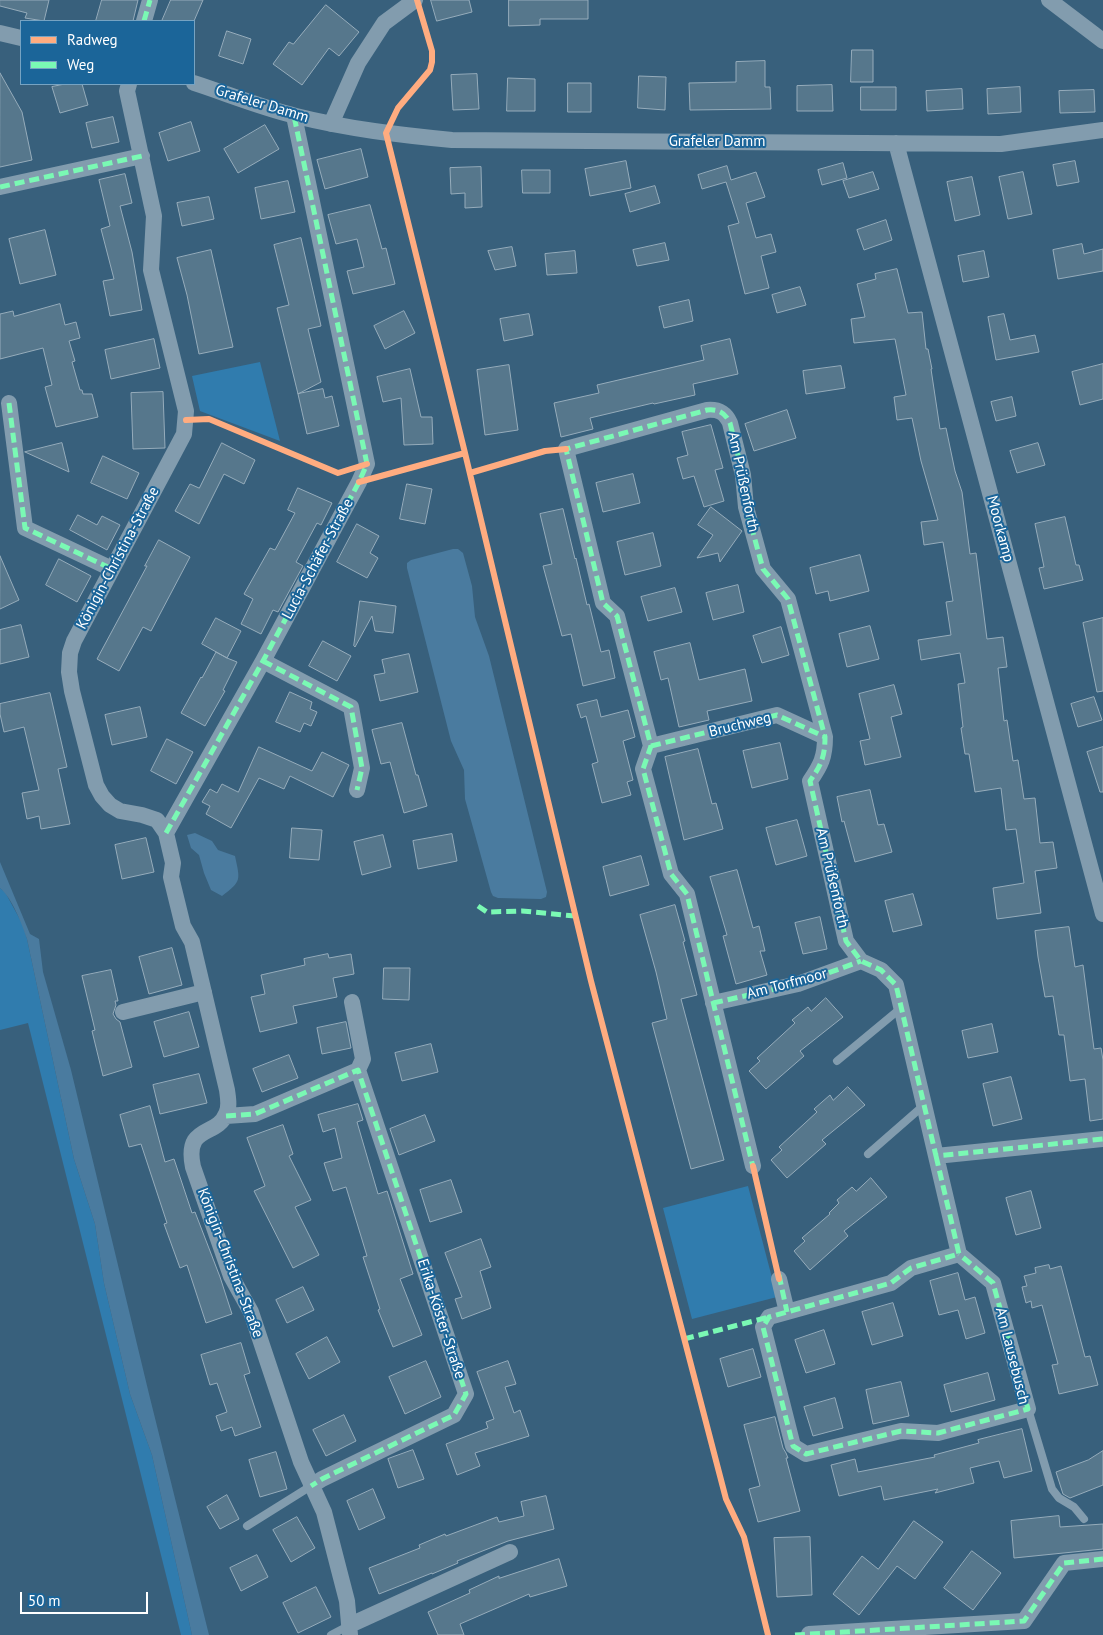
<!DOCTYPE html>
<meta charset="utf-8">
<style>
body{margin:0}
#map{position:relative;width:1103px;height:1635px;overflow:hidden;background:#38607c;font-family:"PT Sans",sans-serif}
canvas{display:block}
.legend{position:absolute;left:20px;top:20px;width:175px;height:65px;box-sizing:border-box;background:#1b6599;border:1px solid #76a3c2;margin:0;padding:6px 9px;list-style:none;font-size:15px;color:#fff}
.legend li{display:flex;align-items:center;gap:10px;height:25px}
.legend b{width:25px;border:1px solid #76a3c2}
.scale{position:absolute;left:20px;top:1592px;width:128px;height:22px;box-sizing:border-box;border:2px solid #fff;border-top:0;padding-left:6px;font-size:15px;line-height:18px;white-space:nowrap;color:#fff;-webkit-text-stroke:4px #1b6599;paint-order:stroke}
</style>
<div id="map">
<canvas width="1103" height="1635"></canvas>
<ul class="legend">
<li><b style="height:6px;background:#ffac80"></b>Radweg</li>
<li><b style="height:6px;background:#7af9b4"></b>Weg</li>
</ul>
<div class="scale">50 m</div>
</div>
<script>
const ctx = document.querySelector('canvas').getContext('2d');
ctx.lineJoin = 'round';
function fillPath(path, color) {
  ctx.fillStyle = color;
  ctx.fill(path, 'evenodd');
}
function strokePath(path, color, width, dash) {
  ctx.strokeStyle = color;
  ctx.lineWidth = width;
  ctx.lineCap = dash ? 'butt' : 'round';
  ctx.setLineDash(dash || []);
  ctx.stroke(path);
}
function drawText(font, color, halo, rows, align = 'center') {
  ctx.font = font + ' "PT Sans",sans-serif';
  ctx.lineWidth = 4;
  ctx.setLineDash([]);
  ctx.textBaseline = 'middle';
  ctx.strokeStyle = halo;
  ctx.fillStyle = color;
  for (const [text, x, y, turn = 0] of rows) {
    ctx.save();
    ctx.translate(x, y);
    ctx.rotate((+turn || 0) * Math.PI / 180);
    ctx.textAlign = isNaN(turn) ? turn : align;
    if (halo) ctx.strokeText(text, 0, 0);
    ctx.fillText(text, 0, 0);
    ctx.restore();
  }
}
const green = new Path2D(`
 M 260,362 L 280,441 L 200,411 L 192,376 Z
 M 0,888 L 5,892 L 23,925 L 27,939 L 74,1159 L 95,1224 L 104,1283 L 130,1394 L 152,1455 L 192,1635 L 181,1635 L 28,1023 L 0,1030 Z
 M 748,1186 L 777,1297 L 692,1319 L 663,1208 Z`);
const water = new Path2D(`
 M 453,549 L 458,549 L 463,553 L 472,586 L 475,617 L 489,656 L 547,892 L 546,897 L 541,899 L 498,898 L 493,896 L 491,892 L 465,799 L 464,770 L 451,741 L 407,568 L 407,563 L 411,560 Z
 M 195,833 L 212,841 L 218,850 L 235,856 C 240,880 242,881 222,896 L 211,890 L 204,873 L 199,855 L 191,848 L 187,835 Z
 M 0,862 L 30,934 L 39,939 L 43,972 L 71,1070 L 149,1394 L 209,1635 L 192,1635 L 152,1455 L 130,1394 L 104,1283 L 95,1224 L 74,1159 L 27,939 C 22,924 12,898 0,888 Z`);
const building = new Path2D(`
 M 0,0 L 49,0 L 44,21 L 25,18 L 27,13 L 0,6 Z
 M 102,0 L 138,0 L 133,21 L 96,21 Z
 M 171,0 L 203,0 L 194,21 L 162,21 Z
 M 431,0 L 469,0 L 472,12 L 437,21 Z
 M 509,0 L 588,0 L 588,19 L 540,19 L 540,25 L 509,26 Z
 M 326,5 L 359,32 L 339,56 L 329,48 L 302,85 L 273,64 L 289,42 L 293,44 Z
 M 227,31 L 251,39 L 243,64 L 219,56 Z
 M 852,50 L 873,50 L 873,82 L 851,82 Z
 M 765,61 L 765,87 L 770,87 L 771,109 L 690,110 L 689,83 L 736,82 L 736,62 Z
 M 0,73 L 22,112 L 32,160 L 0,167 Z
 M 477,74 L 479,109 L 453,110 L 451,75 Z
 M 639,76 L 666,77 L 665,110 L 638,108 Z
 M 508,78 L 535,79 L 535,111 L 507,111 Z
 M 568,83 L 591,83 L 591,112 L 568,112 Z
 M 65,84 L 82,84 L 88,105 L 60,113 L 52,87 Z
 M 832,85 L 833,111 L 797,111 L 797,86 Z
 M 861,87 L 896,87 L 896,110 L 861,110 Z
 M 1020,87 L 1021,112 L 988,114 L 987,89 Z
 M 962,89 L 963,109 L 927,111 L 926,91 Z
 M 1094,90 L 1095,112 L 1060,113 L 1059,91 Z
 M 113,117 L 119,142 L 92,148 L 86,123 Z
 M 191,122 L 200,151 L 168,161 L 159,133 Z
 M 265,125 L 279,149 L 238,173 L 224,149 Z
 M 361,149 L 368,177 L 325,189 L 317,160 Z
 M 626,161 L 631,188 L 590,196 L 585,169 Z
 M 1075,161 L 1079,182 L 1057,186 L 1053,165 Z
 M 843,163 L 847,178 L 822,185 L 818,170 Z
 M 727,166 L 731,180 L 756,172 L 765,197 L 746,203 L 756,238 L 771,234 L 776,252 L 761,256 L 769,288 L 745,294 L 728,226 L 739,223 L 726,182 L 702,189 L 698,175 Z
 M 481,167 L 482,207 L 465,208 L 465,193 L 451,194 L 450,168 Z
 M 522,170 L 550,170 L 550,193 L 523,193 Z
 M 873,172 L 879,189 L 849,198 L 843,181 Z
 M 1023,172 L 1032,214 L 1008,219 L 999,177 Z
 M 125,174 L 132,203 L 120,206 L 132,252 L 142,310 L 110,316 L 103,281 L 114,279 L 101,229 L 110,226 L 99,180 Z
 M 972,177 L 980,215 L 955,221 L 947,182 Z
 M 288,181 L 295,212 L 261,219 L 255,188 Z
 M 655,186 L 660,203 L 630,212 L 625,194 Z
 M 209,197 L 214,219 L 182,226 L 177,203 Z
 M 370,205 L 382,249 L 386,248 L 395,284 L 353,294 L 347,271 L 364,267 L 357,239 L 336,244 L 328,215 Z
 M 886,220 L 892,240 L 864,250 L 857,230 Z
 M 45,230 L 56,275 L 20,284 L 9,239 Z
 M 301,238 L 321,326 L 308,329 L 321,382 L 298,394 L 277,308 L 289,305 L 274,245 Z
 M 665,243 L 669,260 L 637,266 L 633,250 Z
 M 1082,244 L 1084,254 L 1103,249 L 1103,271 L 1058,279 L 1053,250 Z
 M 512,247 L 516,266 L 495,270 L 488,251 Z
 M 211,250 L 233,347 L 199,354 L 187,295 L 177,258 Z
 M 575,251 L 577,273 L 547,275 L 545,254 Z
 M 984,251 L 989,277 L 963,282 L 958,256 Z
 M 897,269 L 908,313 L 922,312 L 926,349 L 928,349 L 932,369 L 931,369 L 940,429 L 946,428 L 955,471 L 962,492 L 970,554 L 976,553 L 987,639 L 1003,637 L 1007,667 L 998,668 L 1004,721 L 1007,720 L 1013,761 L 1018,760 L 1024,799 L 1035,798 L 1040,843 L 1053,842 L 1057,868 L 1035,871 L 1041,913 L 997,919 L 993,888 L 1024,883 L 1016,829 L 1006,830 L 1001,788 L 975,792 L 969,754 L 965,754 L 961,728 L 963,727 L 958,684 L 965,683 L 960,653 L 921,660 L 918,640 L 951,635 L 946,602 L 953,601 L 943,542 L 924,545 L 921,522 L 938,520 L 921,461 L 912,418 L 897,420 L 894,397 L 906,395 L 895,339 L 854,343 L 851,319 L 865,317 L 857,284 L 876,279 L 875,274 Z
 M 800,287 L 806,305 L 777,313 L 772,295 Z
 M 689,300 L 693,321 L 664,328 L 659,307 Z
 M 60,304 L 65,325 L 76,322 L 80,338 L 69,341 L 75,361 L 72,362 L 80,390 L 82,390 L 83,394 L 92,394 L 98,417 L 56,427 L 45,387 L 52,385 L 43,348 L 0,359 L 0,314 L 13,311 L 14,316 Z
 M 404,311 L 415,333 L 385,349 L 374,326 Z
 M 529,314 L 533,335 L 504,341 L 500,319 Z
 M 1004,314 L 1010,340 L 1035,335 L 1039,352 L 996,360 L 988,317 Z
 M 154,339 L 160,368 L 111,379 L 105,350 Z
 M 730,339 L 738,374 L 693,384 L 695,395 L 654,404 L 653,403 L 590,418 L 593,429 L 561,437 L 554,403 L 599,393 L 597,385 L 704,360 L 701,346 Z
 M 1103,364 L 1103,399 L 1080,405 L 1072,372 Z
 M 509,365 L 518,430 L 485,435 L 477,370 Z
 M 841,366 L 845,388 L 806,394 L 803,371 Z
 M 410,369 L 421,417 L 432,417 L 433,444 L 404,445 L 401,398 L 383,402 L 377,377 Z
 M 323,389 L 325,398 L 332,396 L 339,426 L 307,434 L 298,394 Z
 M 163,392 L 165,448 L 133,449 L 131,393 Z
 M 1012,397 L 1016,416 L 996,421 L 991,402 Z
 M 787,410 L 796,438 L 754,451 L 745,424 Z
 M 711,425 L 723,468 L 715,470 L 724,501 L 704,507 L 694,476 L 683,479 L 677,458 L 688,455 L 682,432 Z
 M 62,443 L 69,472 L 25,452 Z
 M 222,443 L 255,460 L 244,484 L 224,474 L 199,524 L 175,511 L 190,484 L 199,488 Z
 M 1038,443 L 1045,465 L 1017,473 L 1010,451 Z
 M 103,456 L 139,473 L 127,499 L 91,483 Z
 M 633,474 L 640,503 L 603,512 L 596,483 Z
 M 407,484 L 432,489 L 425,524 L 400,519 Z
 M 298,488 L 332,503 L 321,525 L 317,523 L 296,562 L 303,566 L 278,612 L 273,610 L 261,634 L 241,624 L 253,599 L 244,594 L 270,548 L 275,550 L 295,513 L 288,510 Z
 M 711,507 L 742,531 L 720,562 L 718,553 L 697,558 L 713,535 L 698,525 Z
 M 563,509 L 575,559 L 576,558 L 587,605 L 589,604 L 601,652 L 609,650 L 615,678 L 583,686 L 571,634 L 562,636 L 543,566 L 552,564 L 540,514 Z
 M 78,515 L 97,525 L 102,516 L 120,525 L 107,550 L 70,530 Z
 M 1065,517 L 1076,565 L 1079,565 L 1083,580 L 1044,589 L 1039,568 L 1044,567 L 1035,524 Z
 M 357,524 L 379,536 L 370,553 L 378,558 L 367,578 L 337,562 Z
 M 653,533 L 661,566 L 625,575 L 617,542 Z
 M 159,540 L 190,557 L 151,631 L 143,627 L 119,671 L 97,659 L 147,566 L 145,566 Z
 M 860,555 L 869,591 L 830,601 L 828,591 L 816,594 L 810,568 Z
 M 0,556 L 19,600 L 0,609 Z
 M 59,559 L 91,576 L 77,602 L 46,585 Z
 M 738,585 L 744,612 L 713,620 L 706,593 Z
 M 675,588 L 682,612 L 648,621 L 641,597 Z
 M 360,601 L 396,606 L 393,633 L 375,631 L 372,616 L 355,647 L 354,646 Z
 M 216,618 L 241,631 L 227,658 L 237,662 L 223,690 L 225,691 L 205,726 L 181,713 L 201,677 L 202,678 L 216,652 L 227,658 L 202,644 Z
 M 1103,618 L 1103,691 L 1097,692 L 1083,623 Z
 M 21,625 L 29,657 L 0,664 L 0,630 Z
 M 870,626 L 879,659 L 847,667 L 839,634 Z
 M 781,627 L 789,655 L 762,663 L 753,636 Z
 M 323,641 L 351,656 L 337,681 L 309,666 Z
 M 690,643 L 699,680 L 745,669 L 752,701 L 707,711 L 709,720 L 679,727 L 668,678 L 661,680 L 654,652 Z
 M 409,654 L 418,692 L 380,701 L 374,675 L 385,673 L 382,660 Z
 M 894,685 L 902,714 L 891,717 L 901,757 L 865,765 L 860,741 L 870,739 L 859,694 Z
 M 290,692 L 312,702 L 310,709 L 317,712 L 311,726 L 304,723 L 300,732 L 276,722 Z
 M 50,693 L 67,767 L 58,769 L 70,824 L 41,829 L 39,816 L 27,819 L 22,793 L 39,790 L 24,727 L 4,732 L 0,714 L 0,704 Z
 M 1094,697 L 1102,720 L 1078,727 L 1071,704 Z
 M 597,700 L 601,717 L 628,710 L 635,737 L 623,741 L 633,780 L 627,782 L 631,795 L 602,803 L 592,764 L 598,762 L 586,716 L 581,718 L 577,705 Z
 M 140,707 L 147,737 L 112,745 L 105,715 Z
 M 402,723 L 416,775 L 418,775 L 427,806 L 404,813 L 390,762 L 381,764 L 372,730 Z
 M 167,739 L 193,752 L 176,784 L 151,771 Z
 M 780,743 L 788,779 L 752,788 L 743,751 Z
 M 259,747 L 312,771 L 322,752 L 349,765 L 333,797 L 290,776 L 284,789 L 259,778 L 231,828 L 206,814 L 210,806 L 202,802 L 210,789 L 217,793 L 222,784 L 238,792 Z
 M 1103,747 L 1103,792 L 1100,792 L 1087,752 Z
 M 698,749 L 712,804 L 716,803 L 723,829 L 684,840 L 665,757 Z
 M 870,790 L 878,825 L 884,824 L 892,852 L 855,862 L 844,821 L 842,822 L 837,797 Z
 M 797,820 L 807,856 L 776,865 L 766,828 Z
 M 292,828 L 322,830 L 319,860 L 290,858 Z
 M 452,834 L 457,861 L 418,869 L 413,841 Z
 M 383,835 L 391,867 L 362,875 L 354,842 Z
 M 146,838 L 154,872 L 122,879 L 115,845 Z
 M 641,856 L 649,885 L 610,896 L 603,867 Z
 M 737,870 L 753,928 L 759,926 L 765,951 L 760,951 L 767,975 L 736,984 L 723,936 L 727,935 L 710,877 Z
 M 913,894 L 922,925 L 893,932 L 885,901 Z
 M 675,905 L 685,941 L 683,942 L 697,995 L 681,999 L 724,1160 L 691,1169 L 652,1023 L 667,1019 L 656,972 L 640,915 Z
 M 820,917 L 827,949 L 803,954 L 795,923 Z
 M 1069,927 L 1075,967 L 1083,965 L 1094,1049 L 1101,1048 L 1103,1060 L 1103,1119 L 1090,1121 L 1085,1079 L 1070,1081 L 1064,1035 L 1059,1035 L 1053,996 L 1045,997 L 1038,957 L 1035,931 Z
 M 172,948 L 182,985 L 149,994 L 139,957 Z
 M 328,954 L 329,958 L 351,954 L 354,974 L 333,978 L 337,997 L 293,1006 L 297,1023 L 260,1032 L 251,997 L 265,994 L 261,975 L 305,965 L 304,959 Z
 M 384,968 L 410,968 L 409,1000 L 383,999 Z
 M 111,970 L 118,1001 L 115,1001 L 116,1005 L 113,1014 L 116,1019 L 120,1022 L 132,1067 L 103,1076 L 92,1031 L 95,1030 L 82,976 Z
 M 826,998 L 843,1017 L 800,1051 L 804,1056 L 766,1089 L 749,1071 L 760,1061 L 757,1058 L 795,1023 L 792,1020 L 808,1007 L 811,1011 Z
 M 189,1012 L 199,1047 L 164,1057 L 154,1022 Z
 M 346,1022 L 351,1048 L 322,1054 L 317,1028 Z
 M 992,1024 L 998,1052 L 968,1058 L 962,1031 Z
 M 431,1044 L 438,1072 L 402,1081 L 395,1053 Z
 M 289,1055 L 298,1078 L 262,1092 L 253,1069 Z
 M 199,1074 L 207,1103 L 160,1114 L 153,1085 Z
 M 1011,1077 L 1022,1119 L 993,1126 L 983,1084 Z
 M 848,1087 L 865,1105 L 822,1140 L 826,1144 L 787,1178 L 771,1160 L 782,1150 L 779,1147 L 817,1112 L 814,1109 L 830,1095 L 833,1100 Z
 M 358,1104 L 363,1120 L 357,1122 L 378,1194 L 387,1191 L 413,1274 L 400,1279 L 422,1335 L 393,1347 L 378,1310 L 380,1309 L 363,1257 L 367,1256 L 346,1187 L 333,1191 L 324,1163 L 342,1158 L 335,1128 L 323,1132 L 318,1115 Z
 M 150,1106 L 165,1162 L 174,1159 L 192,1213 L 195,1212 L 220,1277 L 232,1314 L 206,1323 L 187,1265 L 180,1268 L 164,1224 L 167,1223 L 141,1144 L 129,1147 L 120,1115 Z
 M 425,1115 L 435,1141 L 399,1155 L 390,1129 Z
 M 283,1125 L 293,1154 L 289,1156 L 311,1200 L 295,1207 L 319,1255 L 293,1268 L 254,1191 L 265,1186 L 247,1138 Z
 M 871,1178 L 887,1197 L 844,1231 L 848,1236 L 810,1270 L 794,1251 L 805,1241 L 802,1238 L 830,1214 L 829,1213 L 839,1203 L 837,1200 L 852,1187 L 856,1191 Z
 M 451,1180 L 462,1212 L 430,1222 L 420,1190 Z
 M 1031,1191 L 1041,1228 L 1016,1235 L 1006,1198 Z
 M 481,1239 L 491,1267 L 480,1271 L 491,1308 L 462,1319 L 455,1299 L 462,1297 L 445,1253 Z
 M 1049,1265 L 1050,1269 L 1061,1266 L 1085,1357 L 1090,1356 L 1098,1385 L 1059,1394 L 1052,1365 L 1058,1364 L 1042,1305 L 1032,1308 L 1031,1301 L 1026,1303 L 1022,1287 L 1027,1286 L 1024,1276 L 1036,1273 L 1035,1268 Z
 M 958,1273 L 965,1300 L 975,1297 L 985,1333 L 966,1339 L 958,1310 L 939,1315 L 930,1281 Z
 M 303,1287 L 314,1310 L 287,1323 L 276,1300 Z
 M 893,1303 L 903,1336 L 872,1345 L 862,1312 Z
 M 824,1330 L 835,1364 L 806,1373 L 795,1340 Z
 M 327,1337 L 340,1362 L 309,1379 L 296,1354 Z
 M 241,1343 L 250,1373 L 244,1375 L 261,1427 L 235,1436 L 232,1427 L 221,1431 L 216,1416 L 227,1412 L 217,1383 L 210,1385 L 201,1355 Z
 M 753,1349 L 761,1377 L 728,1387 L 720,1359 Z
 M 426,1361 L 441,1397 L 405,1414 L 389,1377 Z
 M 508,1361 L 516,1384 L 505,1387 L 514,1413 L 520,1410 L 529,1436 L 475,1453 L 480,1466 L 457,1475 L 446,1444 L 488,1428 L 486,1422 L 494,1419 L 477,1372 Z
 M 988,1373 L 995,1400 L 951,1412 L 944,1385 Z
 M 901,1382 L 909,1416 L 873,1424 L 866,1390 Z
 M 835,1398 L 843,1428 L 813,1436 L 804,1407 Z
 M 344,1415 L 356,1441 L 326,1456 L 313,1430 Z
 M 775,1417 L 783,1448 L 786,1453 L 788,1458 L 786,1458 L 800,1511 L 758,1522 L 749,1489 L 760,1486 L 744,1425 Z
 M 1022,1429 L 1032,1471 L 1004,1478 L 999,1461 L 970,1468 L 974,1483 L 935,1493 L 938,1489 L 884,1500 L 881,1486 L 839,1496 L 831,1465 L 855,1459 L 858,1472 L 935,1457 L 934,1455 L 979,1443 L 978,1440 Z
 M 413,1450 L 424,1479 L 398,1488 L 388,1459 Z
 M 1103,1451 L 1103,1485 L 1070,1498 L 1063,1494 L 1056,1472 L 1088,1460 Z
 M 276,1452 L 287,1489 L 260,1497 L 249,1460 Z
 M 373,1489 L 385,1518 L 359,1530 L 347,1501 Z
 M 227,1495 L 239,1519 L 220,1529 L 207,1507 Z
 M 546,1496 L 554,1529 L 508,1541 L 457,1561 L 458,1563 L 432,1574 L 432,1573 L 379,1594 L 369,1568 L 420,1548 L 419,1545 L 445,1534 L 446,1536 L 497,1517 L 499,1522 L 524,1516 L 521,1502 Z
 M 1059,1516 L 1060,1527 L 1103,1524 L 1103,1549 L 1014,1558 L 1011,1521 Z
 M 297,1517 L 315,1548 L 291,1562 L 273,1530 Z
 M 914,1521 L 943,1542 L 915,1579 L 897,1566 L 859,1615 L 833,1594 L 862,1556 L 878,1569 Z
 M 810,1537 L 812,1595 L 777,1597 L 774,1538 Z
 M 972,1551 L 1001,1573 L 973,1610 L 944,1588 Z
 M 257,1555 L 268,1577 L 241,1591 L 230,1568 Z
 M 559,1559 L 567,1586 L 530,1597 L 529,1594 L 460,1624 L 464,1635 L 438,1635 L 428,1612 L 470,1593 L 469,1590 L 499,1576 L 499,1578 Z
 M 316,1587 L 331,1617 L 298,1633 L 283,1603 Z`);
const service = new Path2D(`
 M 837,1061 L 901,1008
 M 868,1154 L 923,1106
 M 1028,1409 L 1052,1489 L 1059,1498 L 1074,1507 L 1084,1519
 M 247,1526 L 311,1486
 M 331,1635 L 350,1625`);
const minor = new Path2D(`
 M 1049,0 L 1103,41
 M 144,21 L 150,0
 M 0,33 L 21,38
 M 194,83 C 228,94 262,108 296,116 C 348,129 400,135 452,140 L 1001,144 L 1103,130
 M 129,84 L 127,91 L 154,216 L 151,270 L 186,411 L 184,434 L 74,641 L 70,653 L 69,672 L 72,691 L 96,785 L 102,796 L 110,805 L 120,811 L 142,815 L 157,820 L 166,833 L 173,863 L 171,877 L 183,926 L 192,942 L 227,1090 C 228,1098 230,1107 226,1114 C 217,1137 184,1124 193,1167 L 231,1276 L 251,1312 L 301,1462 L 324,1512 L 347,1601 L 350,1635
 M 331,124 L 358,63 L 384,23 L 415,0
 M 896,143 L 1103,914
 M 0,187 L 142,156
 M 9,403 L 25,528 L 112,569
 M 263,661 L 351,707 L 362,768 L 357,790
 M 651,746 L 777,715 L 825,737
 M 166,833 L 263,661 L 359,482 L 367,464 L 294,116
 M 352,1002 L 363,1059 L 358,1070
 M 713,1003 L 798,984 L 861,961
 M 123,1012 L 204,992
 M 226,1116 L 255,1114 L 358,1070 L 466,1394 L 454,1415 L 322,1479 L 311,1486
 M 936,1156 L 959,1254 L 911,1268 L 891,1283 L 769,1317 L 763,1327 L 793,1446 L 806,1454 L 901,1431 L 938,1433 L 1028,1409 L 993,1283 L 959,1254
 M 753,1166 L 687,894 L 671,874 L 643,769 L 651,746 L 617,616 L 603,603 L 566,449 L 707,410 C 718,409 725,412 730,423 L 743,475 L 746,507 L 763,569 L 788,599 L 825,737 C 825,757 821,765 810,781 L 846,941 L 861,961 L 881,970 L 896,985 L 936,1156 L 1103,1139
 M 779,1279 L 787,1312
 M 350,1625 L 510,1552
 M 809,1634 L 1024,1621 L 1064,1563 L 1103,1559`);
const quiet = new Path2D(`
 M 144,21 L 150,0
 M 0,187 L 142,156
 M 9,403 L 25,528 L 112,569
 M 263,661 L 351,707 L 362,768 L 357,790
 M 651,746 L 777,715 L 825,737
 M 166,833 L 263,661 L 359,482 L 367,464 L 294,116
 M 478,906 L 487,912 L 522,911 L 575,916
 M 713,1003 L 798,984 L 861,961
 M 226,1116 L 255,1114 L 358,1070 L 466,1394 L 454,1415 L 322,1479 L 311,1486
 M 936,1156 L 959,1254 L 911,1268 L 891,1283 L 769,1317 L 763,1327 L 793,1446 L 806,1454 L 901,1431 L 938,1433 L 1028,1409 L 993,1283 L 959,1254
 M 754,1171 L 687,894 L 671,874 L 643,769 L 651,746 L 617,616 L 603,603 L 566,449 L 707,410 C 718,409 725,412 730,423 L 743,475 L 746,507 L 763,569 L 788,599 L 825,737 C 825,757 821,765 810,781 L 846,941 L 861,961 L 881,970 L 896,985 L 936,1156 L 1103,1139
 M 779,1275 L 787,1312
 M 684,1339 L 769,1317
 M 795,1635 L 1024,1621 L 1064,1563 L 1103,1559`);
const cycleway = new Path2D(`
 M 417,0 L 432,51 L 432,62 L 430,70 L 398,108 L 386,133 L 465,453 L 591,981 L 726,1499 L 744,1537 L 768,1635
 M 186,420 L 209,419 L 338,473 L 367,464
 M 470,473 L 545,451 L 566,449
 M 359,482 L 465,453
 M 753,1166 L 779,1279`);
const streetNames = [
 ["Grafeler Damm",262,104,17],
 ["Grafeler Damm",717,142],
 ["Am Prüßenforth",743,482,78],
 ["Moorkamp",1000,529,75],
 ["Königin-Christina-Straße",118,558,-62],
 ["Lucia-Schäfer-Straße",318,559,-62],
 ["Bruchweg",740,725,-14],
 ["Am Prüßenforth",832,878,77],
 ["Am Torfmoor",787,984,-15],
 ["Königin-Christina-Straße",230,1263,69],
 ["Erika-Köster-Straße",441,1319,72],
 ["Am Lausebusch",1012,1356,76]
];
fillPath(green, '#307cae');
fillPath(water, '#4a7b9f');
fillPath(building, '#56778c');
strokePath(building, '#96acbb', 1);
strokePath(service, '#829cae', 8);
strokePath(minor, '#829cae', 16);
strokePath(quiet, '#7af9b4', 5, [10, 5]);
strokePath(cycleway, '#ffac80', 6);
drawText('15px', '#fff', '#1b6599', streetNames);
</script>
